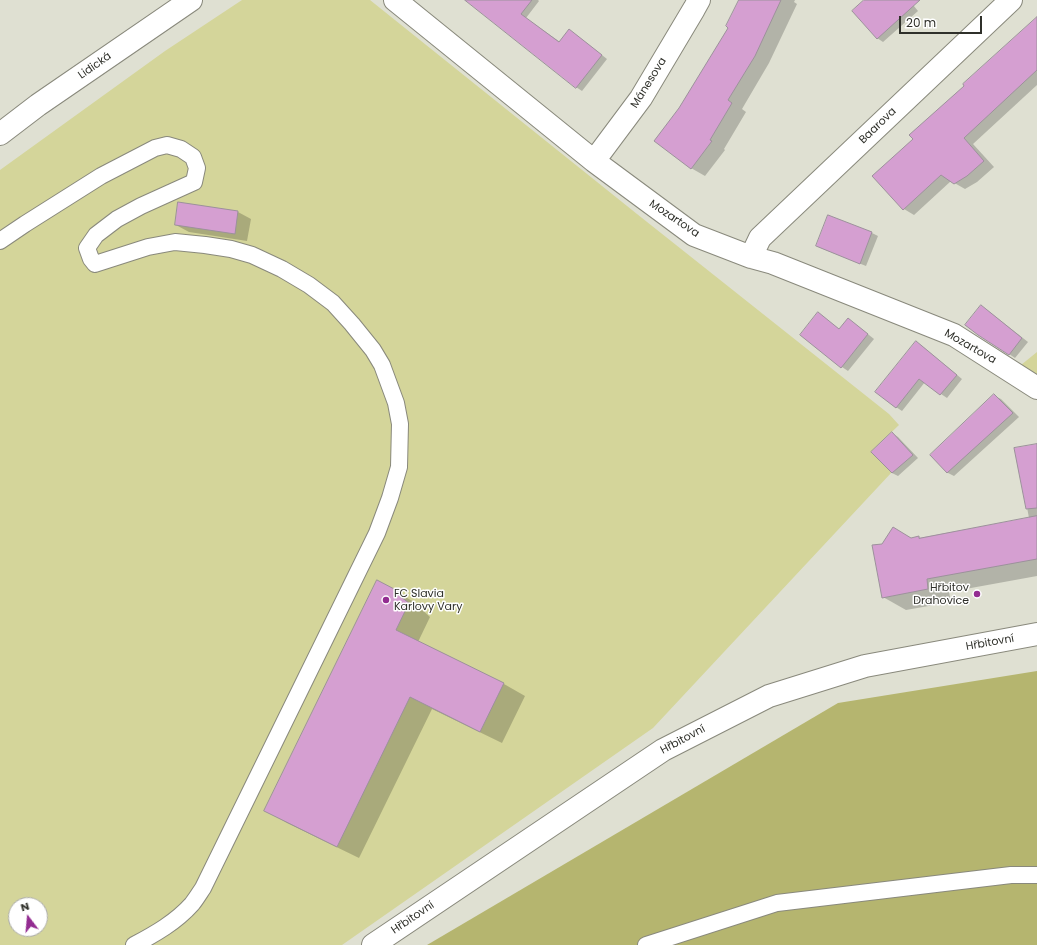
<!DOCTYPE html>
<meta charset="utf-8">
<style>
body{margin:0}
#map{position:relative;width:1037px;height:945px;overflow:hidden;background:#dfe0d2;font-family:Poppins,sans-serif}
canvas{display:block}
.north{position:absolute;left:8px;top:897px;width:40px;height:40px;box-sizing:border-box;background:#fff;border:1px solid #acacaa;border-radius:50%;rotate:344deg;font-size:11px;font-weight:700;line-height:16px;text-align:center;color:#2f302a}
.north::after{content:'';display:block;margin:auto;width:14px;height:18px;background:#932c91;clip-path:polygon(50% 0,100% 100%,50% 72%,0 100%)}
.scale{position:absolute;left:899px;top:16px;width:83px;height:18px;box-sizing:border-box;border:2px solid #2f302a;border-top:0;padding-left:5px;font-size:12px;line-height:14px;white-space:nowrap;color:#2f302a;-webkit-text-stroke:3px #fff;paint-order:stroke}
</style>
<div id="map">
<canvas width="1037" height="945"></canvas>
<div class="north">N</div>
<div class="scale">20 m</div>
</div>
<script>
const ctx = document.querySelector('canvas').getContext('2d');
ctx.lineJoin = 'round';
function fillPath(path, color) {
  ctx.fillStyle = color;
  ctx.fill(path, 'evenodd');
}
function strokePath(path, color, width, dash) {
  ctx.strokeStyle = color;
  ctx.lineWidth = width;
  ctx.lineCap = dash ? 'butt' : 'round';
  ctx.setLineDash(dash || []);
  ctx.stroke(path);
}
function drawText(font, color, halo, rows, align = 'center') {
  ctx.font = font + ' Poppins,sans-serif';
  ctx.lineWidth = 3;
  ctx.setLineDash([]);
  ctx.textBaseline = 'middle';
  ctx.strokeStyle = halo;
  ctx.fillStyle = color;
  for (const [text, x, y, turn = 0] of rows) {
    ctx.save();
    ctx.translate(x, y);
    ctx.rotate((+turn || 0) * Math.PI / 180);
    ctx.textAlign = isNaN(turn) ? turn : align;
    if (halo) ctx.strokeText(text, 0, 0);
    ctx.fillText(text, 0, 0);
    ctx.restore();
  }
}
const green = new Path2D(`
 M 242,0 L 370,0 L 637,214 L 889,414 L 899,425 L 871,452 L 892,472 L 653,728 L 342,945 L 0,945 L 0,170 L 165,51 ZM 16,905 L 40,905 L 40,929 L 16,929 Z
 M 1037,352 L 1037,376 L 1021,365 Z`);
const forest = new Path2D(`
 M 1037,671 L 1037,945 L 427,945 L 838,703 Z`);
const shadow = new Path2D(`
 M 466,0 L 538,0 L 539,1 L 526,18 L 560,42 L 575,34 L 607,59 L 582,91 L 576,87 Z
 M 740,0 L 795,0 L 794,2 L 797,4 L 769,63 L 742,109 L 746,112 L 724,149 L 725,150 L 705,176 L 691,168 L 680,109 L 729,27 Z
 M 866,0 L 909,0 L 918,11 L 883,42 L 877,38 Z
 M 1037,18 L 1037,85 L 973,144 L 994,167 L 977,182 L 965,189 L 951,181 L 914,215 L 904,209 L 874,176 L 914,139 L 966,86 Z
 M 179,203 L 238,212 L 251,219 L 247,241 L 189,232 L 176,225 Z
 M 872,233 L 878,236 L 866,266 L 823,249 L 817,246 Z
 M 987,310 L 1028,342 L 1015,358 L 1009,354 Z
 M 818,313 L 824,317 L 840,330 L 854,323 L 874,339 L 848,371 L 842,367 Z
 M 916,343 L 922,346 L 962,379 L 947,398 L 941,394 L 925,382 L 902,411 L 896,407 Z
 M 995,396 L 1001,399 L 1019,417 L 954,476 L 948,473 L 932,455 Z
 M 892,433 L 898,437 L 918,458 L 898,476 L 892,473 L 872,452 Z
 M 1037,445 L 1037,576 L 949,592 L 951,602 L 906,610 L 883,597 L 912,539 L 919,537 L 921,539 L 1029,518 L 1016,449 Z
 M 397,592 L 419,605 L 419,607 L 430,617 L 418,642 L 504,684 L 525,696 L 502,743 L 432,709 L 359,858 L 287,823 L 265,810 Z`);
const building = new Path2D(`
 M 465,0 L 532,0 L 521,14 L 559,42 L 569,29 L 602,55 L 576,88 Z
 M 739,0 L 781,0 L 755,56 L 728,100 L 732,103 L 710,140 L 712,141 L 691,169 L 654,141 L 679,108 L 728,28 L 726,26 Z
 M 864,0 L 920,0 L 877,39 L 852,11 Z
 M 1037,17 L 1037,70 L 964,138 L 984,161 L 967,176 L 954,184 L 941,175 L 903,210 L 872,176 L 913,139 L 909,135 L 964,86 L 963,84 Z
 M 178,202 L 238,211 L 235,234 L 175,225 Z
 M 828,215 L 872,232 L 860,264 L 816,246 Z
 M 981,305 L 1022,338 L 1009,355 L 978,335 L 965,325 Z
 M 818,312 L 839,329 L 848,318 L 868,334 L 841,368 L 800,335 Z
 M 916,341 L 957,375 L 940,395 L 919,379 L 896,408 L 875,392 Z
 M 994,394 L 1013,413 L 947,473 L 930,455 Z
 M 892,432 L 913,455 L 892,473 L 871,452 Z
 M 1037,444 L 1037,508 L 1026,509 L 1014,448 Z
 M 1037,516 L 1037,559 L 927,579 L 928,589 L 882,598 L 872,545 L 882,544 L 893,527 L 911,538 L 919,536 L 919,538 Z
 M 377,580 L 398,591 L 397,594 L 409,603 L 396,630 L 504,683 L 480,732 L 410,697 L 337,847 L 264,811 Z`);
const service = new Path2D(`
 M 0,241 L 25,224 L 101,176 L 155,148 L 167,145 L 181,149 L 193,157 L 197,168 L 194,182 L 141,206 L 117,219 L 96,235 L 87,248 L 91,259 L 95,264 L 148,247 L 175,242 L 205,245 L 231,249 L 252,255 L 282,269 L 309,285 L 333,303 L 352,324 L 373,350 L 382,365 L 396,403 L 400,424 L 399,467 L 390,498 L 377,533 L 203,888 C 199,894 196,899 192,904 C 176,922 155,934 134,945
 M 646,945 L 777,903 L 1011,875 L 1037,875`);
const minor = new Path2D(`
 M 395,0 L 594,161 L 694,235 L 751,257 L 773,263 L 954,335 L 1037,388
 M 0,134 L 38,105 L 191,0
 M 594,161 L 641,98 L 694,9 L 699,0
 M 751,257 L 760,238 L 1011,0
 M 373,945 L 663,750 L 769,696 L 865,666 L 1037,634`);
const markers = [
 [977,594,4,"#932c91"],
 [386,600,4,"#932c91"]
];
const streetNames = [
 ["Lidická",95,66,-35],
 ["Mánesova",649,83,-58],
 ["Baarova",878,126,-44],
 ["Mozartova",674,219,34],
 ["Mozartova",970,347,30],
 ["Hřbitovní",990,643,-10],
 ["Hřbitovní",683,740,-28],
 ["Hřbitovní",413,918,-34]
];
const poiNames = [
 ["Hřbitov",969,588],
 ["Drahovice",969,601],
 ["FC Slavia",394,594,"left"],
 ["Karlovy Vary",394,607,"left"]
];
fillPath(green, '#d4d59a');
fillPath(forest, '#b5b56f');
fillPath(shadow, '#0003');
fillPath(building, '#d59fd1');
strokePath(building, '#9c919b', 1);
strokePath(service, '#89897c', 18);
strokePath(minor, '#89897c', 24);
strokePath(service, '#fff', 16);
strokePath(minor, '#fff', 22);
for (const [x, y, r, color] of markers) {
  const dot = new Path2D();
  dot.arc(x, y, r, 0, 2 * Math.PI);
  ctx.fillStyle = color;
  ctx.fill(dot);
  strokePath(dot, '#fff', 1.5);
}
drawText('11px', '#2f302a', '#fff', streetNames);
drawText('11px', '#2f302a', '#fff', poiNames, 'right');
</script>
